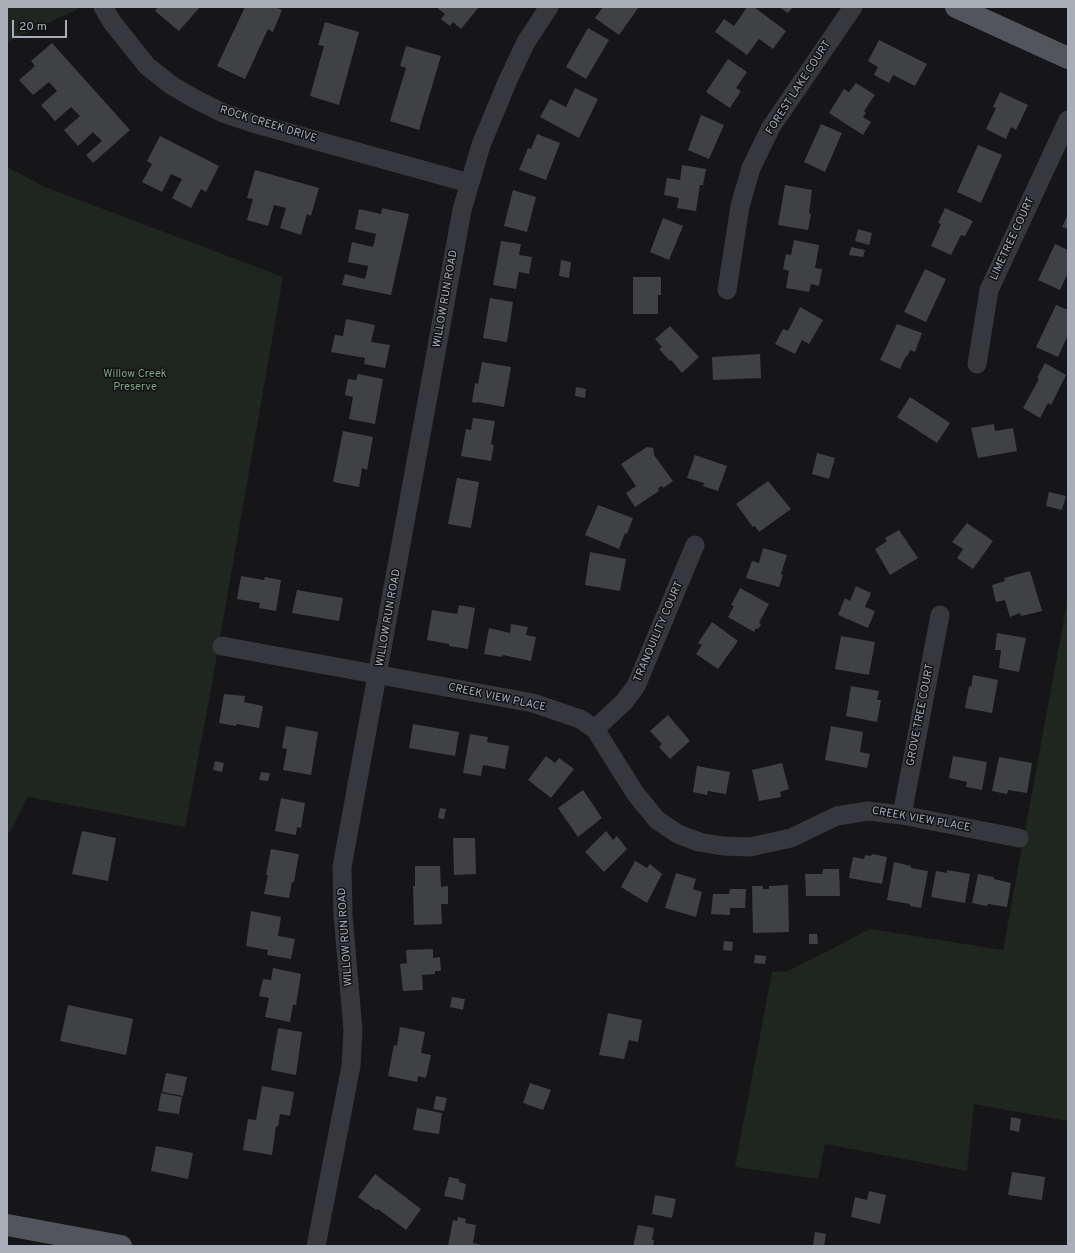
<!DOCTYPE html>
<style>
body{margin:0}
#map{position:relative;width:1075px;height:1253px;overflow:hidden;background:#161618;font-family:Overpass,sans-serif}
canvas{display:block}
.frame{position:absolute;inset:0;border:8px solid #a8adb8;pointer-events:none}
.scale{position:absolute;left:12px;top:20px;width:55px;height:18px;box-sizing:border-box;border:2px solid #a8adb8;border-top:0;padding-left:5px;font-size:12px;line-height:14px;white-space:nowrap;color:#a8adb8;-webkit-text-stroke:3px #111113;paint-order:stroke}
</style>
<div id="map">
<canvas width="1075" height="1253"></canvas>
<div class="frame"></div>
<div class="scale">20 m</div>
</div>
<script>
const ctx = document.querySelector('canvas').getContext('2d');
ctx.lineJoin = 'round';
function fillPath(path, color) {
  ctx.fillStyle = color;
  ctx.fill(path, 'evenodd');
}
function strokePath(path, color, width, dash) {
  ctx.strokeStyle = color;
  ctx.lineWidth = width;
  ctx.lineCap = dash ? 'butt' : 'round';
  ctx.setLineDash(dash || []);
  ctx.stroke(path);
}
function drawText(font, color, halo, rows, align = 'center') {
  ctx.font = font + ' Overpass,sans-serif';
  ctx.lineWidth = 3;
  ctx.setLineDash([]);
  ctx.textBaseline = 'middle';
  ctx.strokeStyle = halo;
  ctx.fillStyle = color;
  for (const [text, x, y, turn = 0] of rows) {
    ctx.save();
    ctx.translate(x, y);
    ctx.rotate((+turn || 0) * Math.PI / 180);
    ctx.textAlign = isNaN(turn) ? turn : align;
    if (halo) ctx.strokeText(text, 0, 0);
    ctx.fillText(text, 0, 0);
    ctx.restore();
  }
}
const green = new Path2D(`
 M 7,7 L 78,7 L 78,9 L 7,42 Z
 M 7,167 L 45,187 L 283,277 L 211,689 L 185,827 L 28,797 L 10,832 L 7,832 Z
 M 1068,597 L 1068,1121 L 974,1104 L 967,1171 L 825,1144 L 818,1179 L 735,1167 L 772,972 L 788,971 L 870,929 L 1003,950 Z`);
const building = new Path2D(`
 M 158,7 L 200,7 L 179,31 L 155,11 Z
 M 245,7 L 275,7 L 282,10 L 273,32 L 268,29 L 245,79 L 217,66 Z
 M 436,7 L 479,7 L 461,29 L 453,22 L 450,26 L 441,19 L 445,14 Z
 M 603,7 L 639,7 L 619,35 L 595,18 Z
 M 747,7 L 754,7 L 786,31 L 773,49 L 759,39 L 747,55 L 715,32 L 724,19 L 734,26 Z
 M 779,7 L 793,7 L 788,13 Z
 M 325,22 L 359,32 L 339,105 L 310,96 L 324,46 L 318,45 Z
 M 588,28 L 609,40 L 586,79 L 566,67 Z
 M 879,40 L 927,64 L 915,86 L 893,75 L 889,83 L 874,75 L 878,67 L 868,61 Z
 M 52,43 L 130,130 L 93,163 L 86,155 L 102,141 L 93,132 L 78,146 L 64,130 L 80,116 L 71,107 L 55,121 L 41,105 L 57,91 L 49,82 L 33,95 L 19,80 L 35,66 L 31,61 Z
 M 406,46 L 441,56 L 419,130 L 390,121 L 406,68 L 400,66 Z
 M 728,59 L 747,72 L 736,88 L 741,91 L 730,108 L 706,92 Z
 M 856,83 L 875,95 L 864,111 L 866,113 L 863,117 L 871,122 L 863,135 L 829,113 L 844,89 L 849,92 Z
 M 575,88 L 598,99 L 579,138 L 540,117 L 550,99 L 566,107 Z
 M 1000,92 L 1028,105 L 1016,130 L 1011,127 L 1006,139 L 986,129 L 996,108 L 993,107 Z
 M 701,115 L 724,125 L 709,159 L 688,150 Z
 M 821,124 L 842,133 L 825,172 L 804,162 Z
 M 537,134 L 560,143 L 546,180 L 519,170 L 528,148 L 531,149 Z
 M 160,136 L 219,166 L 206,192 L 201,189 L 191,208 L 172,198 L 182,179 L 171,174 L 162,192 L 142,182 L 152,164 L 147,161 Z
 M 978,145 L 1002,155 L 981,203 L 957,192 Z
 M 682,165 L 706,169 L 703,185 L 700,185 L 696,211 L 677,208 L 679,198 L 664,195 L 667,178 L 680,180 Z
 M 255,170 L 319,188 L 311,216 L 307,214 L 301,235 L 280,228 L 286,208 L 274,205 L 268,226 L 247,220 L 253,199 L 247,198 Z
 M 785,185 L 812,190 L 809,213 L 811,214 L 808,230 L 778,225 Z
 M 513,190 L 536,197 L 527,232 L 504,226 Z
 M 382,208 L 409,214 L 391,295 L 342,285 L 345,274 L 365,279 L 368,266 L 348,262 L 352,242 L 373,247 L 376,234 L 355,229 L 359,209 L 381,214 Z
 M 945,208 L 973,221 L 965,236 L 961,235 L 951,255 L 931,246 L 941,224 L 938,223 Z
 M 1068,214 L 1068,229 L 1062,227 Z
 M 663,218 L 683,226 L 669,260 L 650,252 Z
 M 858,229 L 872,233 L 869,245 L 855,241 Z
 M 794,240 L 819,245 L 815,268 L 822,269 L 819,286 L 811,284 L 809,292 L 786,288 L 789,271 L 783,269 L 786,254 L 791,255 Z
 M 501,241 L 521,244 L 519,255 L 532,257 L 529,274 L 519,272 L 516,289 L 493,285 Z
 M 1055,244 L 1068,250 L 1068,273 L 1060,290 L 1038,280 Z
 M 851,247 L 865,250 L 863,257 L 849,255 Z
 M 561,260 L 571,262 L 569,278 L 559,276 Z
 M 925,269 L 946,279 L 926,322 L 904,312 Z
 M 633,277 L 661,277 L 661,295 L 658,295 L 658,314 L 633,314 Z
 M 490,298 L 513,302 L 507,342 L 483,338 Z
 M 1056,305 L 1068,310 L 1068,335 L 1058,357 L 1036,347 Z
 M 800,307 L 823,320 L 809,344 L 802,340 L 795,354 L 775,344 L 783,329 L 788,331 Z
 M 346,319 L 375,325 L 371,342 L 390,345 L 385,368 L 364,364 L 365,358 L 331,352 L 335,335 L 343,336 Z
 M 897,324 L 922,333 L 915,352 L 910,350 L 907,357 L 906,356 L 900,369 L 880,360 Z
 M 670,326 L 699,357 L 682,373 L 671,360 L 670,361 L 659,349 L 662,347 L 655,339 Z
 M 760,354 L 761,378 L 713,380 L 712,357 Z
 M 482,362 L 511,367 L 504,407 L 477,402 L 477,403 L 472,402 L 475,383 L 478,384 Z
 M 1045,363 L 1066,375 L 1051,405 L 1048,403 L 1040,418 L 1023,408 L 1039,379 L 1037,378 Z
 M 358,374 L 383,379 L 375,424 L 349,419 L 353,397 L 345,395 L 348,379 L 356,380 Z
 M 576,387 L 586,389 L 585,398 L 575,396 Z
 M 910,397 L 950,423 L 937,443 L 897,417 Z
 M 473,418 L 495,421 L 491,444 L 494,445 L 491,461 L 461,456 L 466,429 L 471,430 Z
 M 994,424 L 995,431 L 1013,428 L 1017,451 L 978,458 L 971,428 Z
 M 343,431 L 373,437 L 367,470 L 362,468 L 359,487 L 333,482 Z
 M 647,447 L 653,448 L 654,451 L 654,455 L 673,481 L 663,488 L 662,486 L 660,487 L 658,489 L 659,491 L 635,507 L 626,493 L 636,486 L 621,464 Z
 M 817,453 L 835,458 L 829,479 L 812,474 Z
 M 695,455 L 727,466 L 718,491 L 703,486 L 704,483 L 687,478 Z
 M 457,478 L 479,482 L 471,528 L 448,524 Z
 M 768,481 L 791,509 L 759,532 L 755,526 L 753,527 L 736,504 Z
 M 1049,492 L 1066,496 L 1062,510 L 1046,506 Z
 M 598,505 L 633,518 L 627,534 L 625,533 L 619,549 L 585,535 Z
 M 967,523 L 993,541 L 973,569 L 957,558 L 963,549 L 952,542 Z
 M 899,530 L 918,558 L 890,575 L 875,549 L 887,541 L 885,538 Z
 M 763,548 L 787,555 L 781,574 L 783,575 L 779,587 L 746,578 L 752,561 L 759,563 Z
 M 590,552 L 626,559 L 620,591 L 585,585 Z
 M 1030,571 L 1042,611 L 1021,616 L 1020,613 L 1010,617 L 1005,600 L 996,602 L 992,585 L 1005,581 L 1004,578 Z
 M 241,576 L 264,580 L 265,577 L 281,580 L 276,611 L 259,608 L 260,603 L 237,599 Z
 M 856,586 L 871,593 L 865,607 L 875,611 L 868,628 L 838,615 L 845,598 L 850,601 Z
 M 740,588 L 769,604 L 759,623 L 761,624 L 760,626 L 758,629 L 756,628 L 754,632 L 728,617 L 734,606 L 731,605 Z
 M 297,590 L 343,598 L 339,621 L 292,613 Z
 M 459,605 L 475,608 L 468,649 L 449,646 L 449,644 L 427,640 L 432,610 L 457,614 Z
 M 712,622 L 738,641 L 718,669 L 696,654 L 702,645 L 698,643 Z
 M 511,624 L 528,627 L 526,635 L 536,637 L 531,661 L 503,655 L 502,657 L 484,654 L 489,628 L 510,633 Z
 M 997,633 L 1026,638 L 1019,672 L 999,668 L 1001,650 L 995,650 Z
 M 841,636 L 875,642 L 869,675 L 835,669 Z
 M 973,675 L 998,680 L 992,713 L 965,708 L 969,686 L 971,687 Z
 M 851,686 L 879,691 L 877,700 L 881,700 L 877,722 L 846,716 Z
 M 224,694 L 245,696 L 244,702 L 263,706 L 259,728 L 237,724 L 236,726 L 219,723 Z
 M 668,715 L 690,741 L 670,759 L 659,747 L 662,744 L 650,731 Z
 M 413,724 L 459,732 L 455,756 L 409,748 Z
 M 286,726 L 318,732 L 311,775 L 283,770 L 287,749 L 282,748 Z
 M 831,726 L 863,732 L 860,752 L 870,754 L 867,768 L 825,760 Z
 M 470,734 L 488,737 L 487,742 L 509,746 L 505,769 L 483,765 L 481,776 L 463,773 Z
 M 546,756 L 555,763 L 559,758 L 574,769 L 551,798 L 528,780 Z
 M 953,756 L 987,762 L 982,790 L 966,787 L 967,782 L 949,778 Z
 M 999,757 L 1032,763 L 1027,793 L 1008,790 L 1007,794 L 992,791 Z
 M 215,761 L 224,763 L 222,772 L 213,770 Z
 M 782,763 L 789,789 L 780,792 L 781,797 L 759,801 L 752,770 Z
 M 697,766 L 730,772 L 726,794 L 708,791 L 707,795 L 693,792 Z
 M 261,772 L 270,773 L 268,781 L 259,780 Z
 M 583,790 L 602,818 L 578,837 L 558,808 Z
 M 281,798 L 305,803 L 301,828 L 297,827 L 296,835 L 275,831 Z
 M 440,808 L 446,809 L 444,819 L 438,818 Z
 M 82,831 L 116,838 L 108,881 L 72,874 Z
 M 606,831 L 613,840 L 617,836 L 627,849 L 604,872 L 585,852 Z
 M 453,838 L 475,838 L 476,874 L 454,875 Z
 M 271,849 L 299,854 L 294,882 L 292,882 L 289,898 L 264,894 L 268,875 L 266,875 Z
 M 872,854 L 887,857 L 882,884 L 849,878 L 853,857 L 864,859 L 865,855 L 871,856 Z
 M 635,861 L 647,868 L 650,864 L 662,874 L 647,903 L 621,887 Z
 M 894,862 L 911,866 L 911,868 L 928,871 L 921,908 L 910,906 L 910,904 L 887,900 Z
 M 415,866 L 440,866 L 441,887 L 448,886 L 448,904 L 441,904 L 442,924 L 414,925 L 413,886 L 415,886 Z
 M 823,869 L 839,869 L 840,896 L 806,896 L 805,874 L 822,874 Z
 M 947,870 L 970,874 L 965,903 L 931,897 L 936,871 L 947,873 Z
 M 676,873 L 696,879 L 693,889 L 702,892 L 696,917 L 665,908 Z
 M 978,874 L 994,877 L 994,879 L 1011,883 L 1007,907 L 988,904 L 987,906 L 972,903 Z
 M 788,885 L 789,932 L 753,933 L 752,886 L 763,886 L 763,889 L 769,889 L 769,886 Z
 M 730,889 L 746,889 L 745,908 L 730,908 L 730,915 L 711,914 L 713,894 L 729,894 Z
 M 251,911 L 281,917 L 278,936 L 295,939 L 291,959 L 267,955 L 268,950 L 246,946 Z
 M 809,934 L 817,934 L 818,944 L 809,944 Z
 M 724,941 L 733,942 L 732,951 L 723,950 Z
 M 433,949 L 433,958 L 440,957 L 441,971 L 435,971 L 435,974 L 422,975 L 423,990 L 403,991 L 400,964 L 407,963 L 406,950 Z
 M 755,955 L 766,956 L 765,964 L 754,963 Z
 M 273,968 L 301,974 L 296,1005 L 293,1005 L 290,1022 L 265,1017 L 269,998 L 259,996 L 263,979 L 271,980 Z
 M 452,997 L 465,999 L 463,1010 L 450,1007 Z
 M 68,1005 L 133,1019 L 126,1055 L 60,1041 Z
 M 608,1013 L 642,1020 L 638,1042 L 629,1040 L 624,1059 L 599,1055 Z
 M 400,1027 L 425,1032 L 421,1053 L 431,1055 L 426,1078 L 418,1076 L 417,1082 L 388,1076 L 394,1045 L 397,1046 Z
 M 278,1028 L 302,1032 L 296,1075 L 271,1070 Z
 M 166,1073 L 187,1077 L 183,1096 L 162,1092 Z
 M 530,1083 L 551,1090 L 543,1110 L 523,1103 Z
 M 262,1086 L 294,1092 L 290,1116 L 280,1114 L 278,1127 L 276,1126 L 272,1155 L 243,1150 L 248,1119 L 256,1120 Z
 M 161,1093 L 182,1097 L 179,1114 L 158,1111 Z
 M 436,1096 L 447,1098 L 444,1111 L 433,1109 Z
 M 417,1108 L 442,1113 L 439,1134 L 413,1130 Z
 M 1011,1117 L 1021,1119 L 1019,1132 L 1010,1130 Z
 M 156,1146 L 193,1153 L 188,1179 L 151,1171 Z
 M 1012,1172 L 1045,1177 L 1042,1200 L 1008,1195 Z
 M 375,1174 L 421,1209 L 406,1230 L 378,1209 L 376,1210 L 358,1197 Z
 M 449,1177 L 459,1179 L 459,1182 L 466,1184 L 463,1200 L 444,1196 Z
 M 869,1191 L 886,1195 L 880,1224 L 851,1217 L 855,1197 L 867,1200 Z
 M 655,1195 L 676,1199 L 672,1218 L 652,1214 Z
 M 458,1217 L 466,1219 L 465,1223 L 476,1225 L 473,1243 L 486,1246 L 448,1246 L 453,1220 L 457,1221 Z
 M 638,1225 L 654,1228 L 652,1240 L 654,1240 L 653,1246 L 633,1246 Z
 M 815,1232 L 826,1234 L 824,1246 L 813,1246 Z`);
const minor = new Path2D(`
 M 103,7 L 112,22 L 147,66 L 171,85 L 195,99 L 223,113 L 253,123 L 469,183
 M 727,290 L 740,206 L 751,168 L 771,127 L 853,7
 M 977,364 L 989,290 L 1068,120
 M 222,646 L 533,703 L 580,719 L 595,729 L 635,793 L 657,820 L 678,834 L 699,842 L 723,846 L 750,847 L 791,838 L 837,816 L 868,811 L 902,815 L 1019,838
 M 595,729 L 624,702 L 636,686 L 695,545
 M 902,815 L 940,615
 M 316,1246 L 351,1066 L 353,1030 L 343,915 L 342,867 L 462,210 L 481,145 L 508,80 L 526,42 L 549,7`);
const major = new Path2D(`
 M 956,7 L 1068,58
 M 7,1225 L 121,1246`);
const streetNames = [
 ["FOREST LAKE COURT",799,88,-57],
 ["ROCK CREEK DRIVE",268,125,17],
 ["LIMETREE COURT",1013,239,-65],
 ["WILLOW RUN ROAD",446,299,-80],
 ["WILLOW RUN ROAD",389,618,-80],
 ["TRANQUILITY COURT",659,632,-67],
 ["CREEK VIEW PLACE",497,698,12],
 ["GROVE TREE COURT",921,715,-79],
 ["CREEK VIEW PLACE",921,820,10],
 ["WILLOW RUN ROAD",346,937,-94]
];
const parkNames = [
 ["Willow Creek",135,375],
 ["Preserve",135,388]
];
fillPath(green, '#1e261f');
fillPath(building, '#404145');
strokePath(minor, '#37383d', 19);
strokePath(major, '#53555c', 22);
drawText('11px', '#a8adb8', '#111113', streetNames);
drawText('11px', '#7fa381', '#111113', parkNames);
</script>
